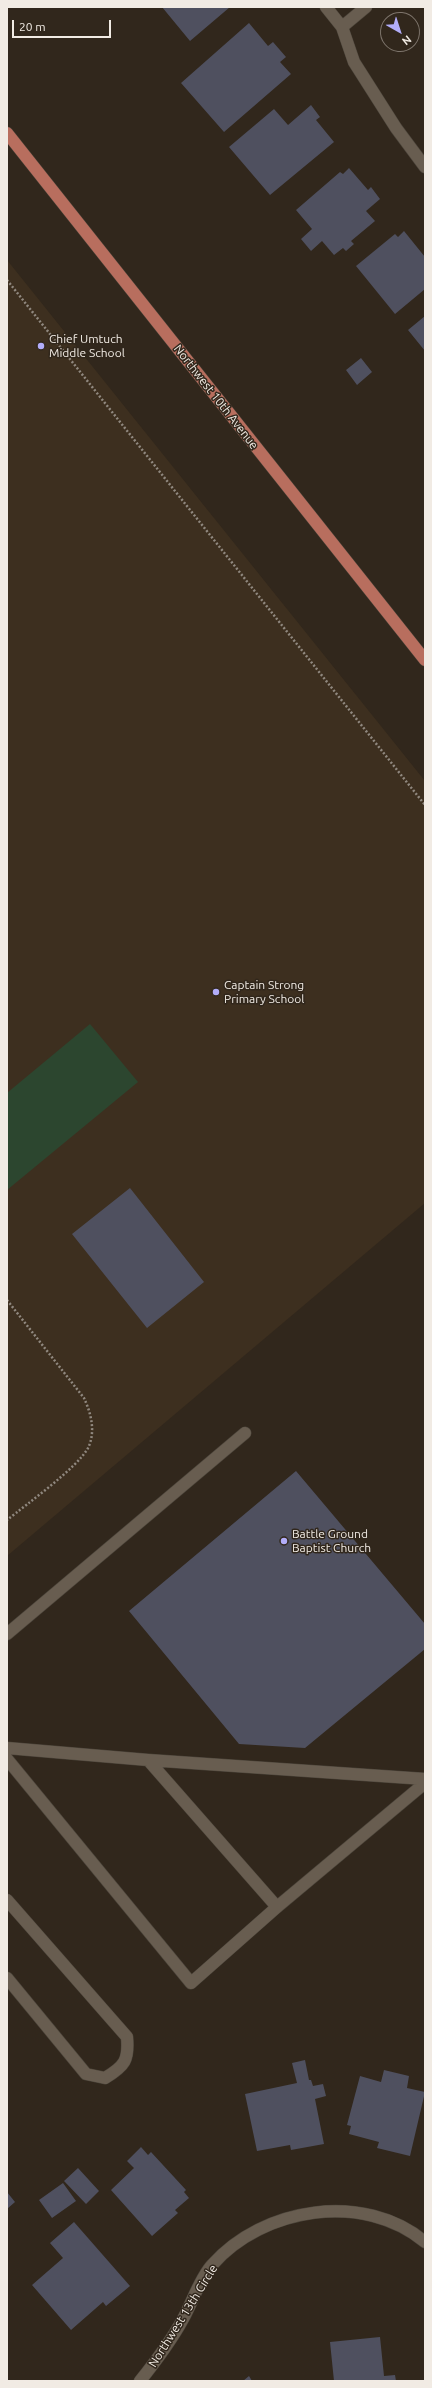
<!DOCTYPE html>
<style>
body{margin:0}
#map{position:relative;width:432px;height:2388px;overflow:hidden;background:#31271c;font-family:Ubuntu,sans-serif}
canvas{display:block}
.frame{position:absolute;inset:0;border:8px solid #f1ebe4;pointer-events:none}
.north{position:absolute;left:380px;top:12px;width:40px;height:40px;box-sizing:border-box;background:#31271c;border:1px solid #7e756c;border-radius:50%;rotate:141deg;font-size:11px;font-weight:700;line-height:16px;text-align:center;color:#f1ebe4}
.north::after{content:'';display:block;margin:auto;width:14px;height:18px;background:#b2adf9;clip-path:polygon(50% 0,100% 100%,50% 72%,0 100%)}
.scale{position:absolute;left:12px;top:20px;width:99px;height:18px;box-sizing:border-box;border:2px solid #f1ebe4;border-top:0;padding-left:5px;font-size:12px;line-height:14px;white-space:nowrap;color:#f1ebe4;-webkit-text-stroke:3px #31271c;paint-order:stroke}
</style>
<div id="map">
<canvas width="432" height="2388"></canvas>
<div class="frame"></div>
<div class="north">N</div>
<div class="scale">20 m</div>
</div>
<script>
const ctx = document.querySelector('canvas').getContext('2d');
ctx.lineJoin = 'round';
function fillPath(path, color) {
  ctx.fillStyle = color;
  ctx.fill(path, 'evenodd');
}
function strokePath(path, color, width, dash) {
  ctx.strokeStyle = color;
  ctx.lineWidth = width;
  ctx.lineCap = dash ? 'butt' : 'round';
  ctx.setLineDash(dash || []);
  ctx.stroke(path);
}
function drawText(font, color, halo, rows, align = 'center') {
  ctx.font = font + ' Ubuntu,sans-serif';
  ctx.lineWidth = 3;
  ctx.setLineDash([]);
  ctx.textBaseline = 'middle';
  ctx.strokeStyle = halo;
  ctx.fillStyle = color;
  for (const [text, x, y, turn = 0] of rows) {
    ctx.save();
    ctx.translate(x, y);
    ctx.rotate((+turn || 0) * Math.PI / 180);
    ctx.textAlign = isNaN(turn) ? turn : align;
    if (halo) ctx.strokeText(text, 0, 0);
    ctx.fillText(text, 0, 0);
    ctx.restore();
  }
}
const built = new Path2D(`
 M 7,260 L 425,781 L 425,1203 L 7,1556 Z`);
const green = new Path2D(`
 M 90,1024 L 138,1082 L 7,1190 L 7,1093 Z`);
const building = new Path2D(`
 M 162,7 L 230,7 L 190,41 Z
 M 249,23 L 268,46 L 273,42 L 286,57 L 280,62 L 291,74 L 224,132 L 181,83 Z
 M 311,105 L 320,117 L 316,120 L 334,142 L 270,195 L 229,147 L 274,109 L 288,125 Z
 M 349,168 L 368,190 L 371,187 L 380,199 L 366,211 L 375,221 L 351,241 L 354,244 L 346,251 L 343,248 L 334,255 L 322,241 L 311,251 L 301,239 L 312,229 L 296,210 L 340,172 L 343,174 Z
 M 404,231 L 425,257 L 425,289 L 395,314 L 356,266 L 395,234 L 398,237 Z
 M 425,316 L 425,351 L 408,330 Z
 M 361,358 L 372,372 L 357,385 L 346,370 Z
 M 130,1188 L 204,1282 L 147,1328 L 72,1234 Z
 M 296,1471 L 425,1624 L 425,1649 L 305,1748 L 239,1744 L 129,1611 Z
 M 305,2060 L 309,2080 L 311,2080 L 313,2086 L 323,2084 L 326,2096 L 315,2099 L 324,2144 L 291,2150 L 290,2145 L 257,2151 L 245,2094 L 297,2083 L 292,2063 Z
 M 384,2070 L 409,2076 L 407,2088 L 425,2092 L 410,2156 L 377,2148 L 379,2142 L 349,2134 L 351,2126 L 347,2125 L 360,2076 L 381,2082 Z
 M 141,2147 L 148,2155 L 151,2152 L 186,2190 L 184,2192 L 189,2198 L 175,2210 L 178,2213 L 152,2236 L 111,2190 L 134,2168 L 127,2161 Z
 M 78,2168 L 99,2191 L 86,2204 L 64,2181 Z
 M 63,2183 L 76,2201 L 52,2218 L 39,2200 Z
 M 7,2192 L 15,2202 L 7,2209 Z
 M 74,2222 L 130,2286 L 106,2306 L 103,2302 L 71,2330 L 32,2285 L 63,2258 L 50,2243 Z
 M 380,2337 L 384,2376 L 395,2375 L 396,2381 L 334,2381 L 330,2342 Z
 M 249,2376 L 252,2381 L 243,2381 Z`);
const path = new Path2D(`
 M 7,280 L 425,805
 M 7,1300 L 84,1398 C 91,1413 96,1432 88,1448 C 77,1468 27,1504 7,1520`);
const service = new Path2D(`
 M 7,1634 L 245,1433
 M 7,1748 L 148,1760 L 425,1779
 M 7,1759 L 191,1983 L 277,1907 L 425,1783
 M 148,1760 L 277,1907
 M 7,1900 L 127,2037 C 129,2060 125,2066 105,2078 L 86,2074 L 7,1978`);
const minor = new Path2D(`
 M 326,7 L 342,27 L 354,62 L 396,128 L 425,167
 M 342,27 L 366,7
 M 140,2381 C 156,2361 171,2341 183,2319 C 192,2303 200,2278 212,2265 C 263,2207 364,2191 425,2242`);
const primary = new Path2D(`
 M 7,133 L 425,660`);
const markers = [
 [41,346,4,"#b2adf9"],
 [216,992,4,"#b2adf9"],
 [284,1541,4,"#b2adf9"]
];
const poiNames = [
 ["Chief Umtuch",49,339],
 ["Middle School",49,353],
 ["Captain Strong",224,985],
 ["Primary School",224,999],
 ["Battle Ground",292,1534],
 ["Baptist Church",292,1548]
];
const streetNames = [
 ["Northwest 10th Avenue",216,397,52],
 ["Northwest 13th Circle",183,2316,-58]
];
fillPath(built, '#3d2f1f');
fillPath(green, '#2c462f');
fillPath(building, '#4f505f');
strokePath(service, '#4c453b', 13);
strokePath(minor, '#4c453b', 13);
strokePath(primary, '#4c453b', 13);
strokePath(path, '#90887f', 2.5, [2, 2]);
strokePath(service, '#685d50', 12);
strokePath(minor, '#685d50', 12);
strokePath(primary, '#b86e5e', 12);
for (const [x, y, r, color] of markers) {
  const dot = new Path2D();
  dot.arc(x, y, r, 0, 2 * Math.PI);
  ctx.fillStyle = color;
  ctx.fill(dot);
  strokePath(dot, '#31271c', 1.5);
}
drawText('12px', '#f1ebe4', '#31271c', poiNames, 'left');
drawText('12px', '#f1ebe4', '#31271c', streetNames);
</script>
